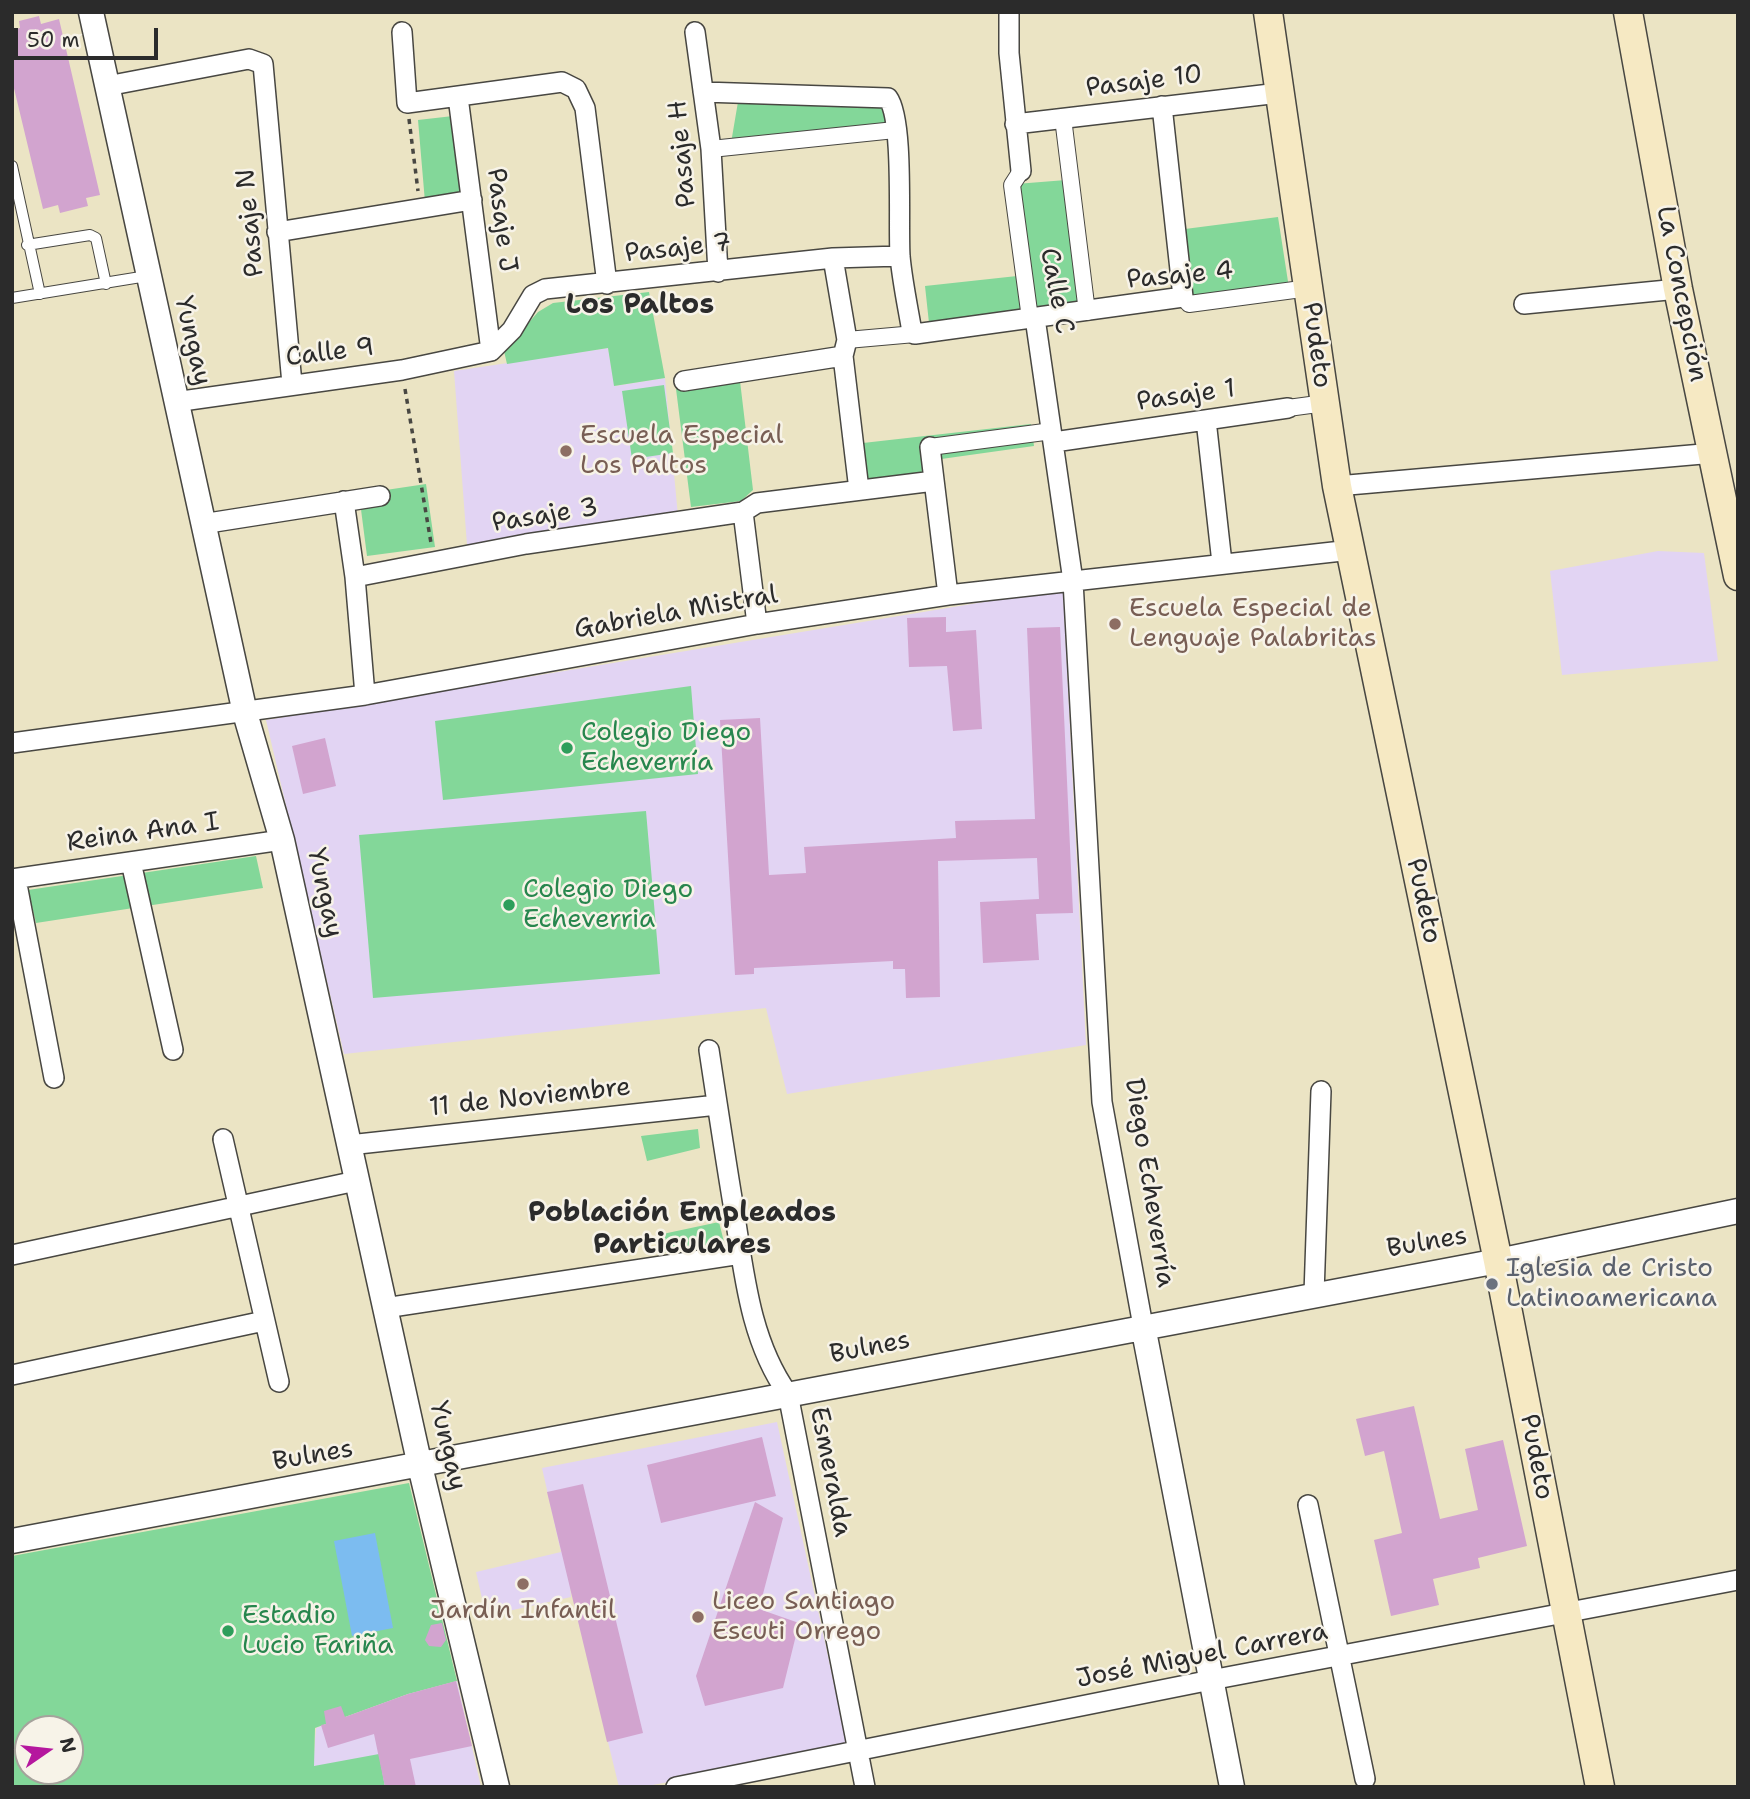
<!DOCTYPE html>
<meta charset="utf-8">
<style>
body{margin:0}
#map{position:relative;width:1750px;height:1799px;overflow:hidden;background:#ebe4c4;font-family:"Shantell Sans",sans-serif}
canvas{display:block}
.frame{position:absolute;inset:0;border:14px solid #2b2b2b;pointer-events:none}
.north{position:absolute;left:14px;top:1715px;width:70px;height:70px;box-sizing:border-box;background:#f7f3e8;border:2px solid #a5a39c;border-radius:50%;rotate:76deg;font-size:19px;font-weight:700;line-height:28px;text-align:center;color:#2b2b2b}
.north::after{content:'';display:block;margin:auto;width:24px;height:32px;background:#b5179e;clip-path:polygon(50% 0,100% 100%,50% 72%,0 100%)}
.scale{position:absolute;left:14px;top:28px;width:144px;height:32px;box-sizing:border-box;border:4px solid #2b2b2b;border-top:0;padding-left:9px;font-size:21px;line-height:24px;white-space:nowrap;color:#2b2b2b;-webkit-text-stroke:5px #f7f3e8;paint-order:stroke}
</style>
<div id="map">
<canvas width="1750" height="1799"></canvas>
<div class="frame"></div>
<div class="north">N</div>
<div class="scale">50 m</div>
</div>
<script>
const ctx = document.querySelector('canvas').getContext('2d');
ctx.lineJoin = 'round';
function fillPath(path, color) {
  ctx.fillStyle = color;
  ctx.fill(path, 'evenodd');
}
function strokePath(path, color, width, dash) {
  ctx.strokeStyle = color;
  ctx.lineWidth = width;
  ctx.lineCap = dash ? 'butt' : 'round';
  ctx.setLineDash(dash || []);
  ctx.stroke(path);
}
function drawText(font, color, halo, rows, align = 'center') {
  ctx.font = font + ' "Shantell Sans",sans-serif';
  ctx.lineWidth = 5;
  ctx.setLineDash([]);
  ctx.textBaseline = 'middle';
  ctx.strokeStyle = halo;
  ctx.fillStyle = color;
  for (const [text, x, y, turn = 0] of rows) {
    ctx.save();
    ctx.translate(x, y);
    ctx.rotate((+turn || 0) * Math.PI / 180);
    ctx.textAlign = isNaN(turn) ? turn : align;
    if (halo) ctx.strokeText(text, 0, 0);
    ctx.fillText(text, 0, 0);
    ctx.restore();
  }
}
const built = new Path2D(`
 M 608,348 L 615,386 L 665,378 L 678,516 L 467,545 L 454,371 Z
 M 1658,551 L 1704,553 L 1718,661 L 1562,675 L 1550,571 Z
 M 1063,589 L 1086,1045 L 787,1094 L 766,1008 L 344,1054 L 266,720 Z
 M 777,1422 L 848,1748 L 642,1787 L 619,1787 L 570,1587 L 571,1597 L 486,1616 L 476,1572 L 561,1552 L 542,1468 Z
 M 457,1681 L 481,1787 L 385,1787 L 313,1767 L 316,1728 L 408,1694 Z`);
const green = new Path2D(`
 M 739,96 L 885,100 L 890,127 L 731,143 Z
 M 453,116 L 464,196 L 425,202 L 418,120 Z
 M 1066,180 L 1084,307 L 1033,310 L 1016,184 Z
 M 1278,217 L 1289,288 L 1191,301 L 1185,229 Z
 M 1017,276 L 1022,312 L 929,323 L 925,286 Z
 M 649,292 L 665,378 L 614,386 L 608,348 L 507,364 L 504,351 L 538,312 L 553,303 Z
 M 740,381 L 753,490 L 741,501 L 691,507 L 676,389 Z
 M 664,385 L 673,453 L 632,459 L 622,391 Z
 M 1031,424 L 1034,446 L 927,461 L 928,474 L 868,483 L 863,443 Z
 M 426,484 L 435,547 L 367,556 L 359,494 Z
 M 691,686 L 698,774 L 443,800 L 435,721 Z
 M 646,811 L 660,974 L 373,998 L 359,835 Z
 M 256,856 L 263,888 L 36,923 L 28,890 Z
 M 698,1129 L 700,1148 L 647,1161 L 641,1136 Z
 M 719,1222 L 724,1242 L 662,1253 L 658,1235 Z
 M 409,1483 L 457,1681 L 408,1694 L 315,1728 L 314,1766 L 379,1754 L 385,1787 L 12,1787 L 12,1556 ZM 28,1729 L 70,1729 L 70,1771 L 28,1771 Z`);
const water = new Path2D(`
 M 375,1533 L 393,1628 L 352,1636 L 334,1541 Z`);
const building = new Path2D(`
 M 39,16 L 41,24 L 59,19 L 100,195 L 86,198 L 88,206 L 60,213 L 58,205 L 43,209 L 12,80 L 12,30 L 20,28 L 19,21 Z
 M 946,617 L 946,632 L 976,630 L 982,729 L 953,731 L 947,666 L 909,667 L 907,618 Z
 M 1060,627 L 1073,913 L 1036,914 L 1039,960 L 983,963 L 980,902 L 1039,899 L 1037,858 L 938,861 L 940,997 L 906,998 L 905,969 L 893,969 L 893,961 L 754,968 L 754,974 L 735,975 L 720,720 L 760,718 L 769,875 L 806,873 L 804,847 L 956,838 L 955,821 L 1035,819 L 1027,628 Z
 M 325,738 L 336,786 L 303,794 L 292,746 Z
 M 1414,1406 L 1440,1519 L 1478,1510 L 1465,1449 L 1503,1440 L 1527,1546 L 1478,1558 L 1480,1568 L 1433,1579 L 1439,1605 L 1391,1616 L 1374,1540 L 1402,1533 L 1384,1451 L 1365,1456 L 1356,1419 Z
 M 762,1437 L 776,1496 L 661,1523 L 647,1465 Z
 M 583,1484 L 643,1733 L 607,1742 L 547,1492 Z
 M 755,1502 L 783,1518 L 759,1609 L 799,1623 L 783,1688 L 705,1706 L 696,1676 Z
 M 442,1623 L 446,1640 L 441,1647 L 429,1646 L 425,1640 L 431,1625 Z
 M 456,1681 L 472,1746 L 410,1759 L 416,1787 L 385,1787 L 374,1734 L 328,1748 L 321,1725 L 326,1724 L 324,1711 L 341,1706 L 345,1717 L 408,1694 Z`);
const path = new Path2D(`
 M 409,119 L 418,191
 M 405,389 L 431,543`);
const service = new Path2D(`
 M 12,166 L 40,294
 M 27,245 L 90,235 L 96,238 L 106,284
 M 12,298 L 147,276`);
const pedestrian = new Path2D(`
 M 1063,118 L 1087,312
 M 711,149 L 895,130
 M 1021,171 L 1012,185 L 1029,311 L 1035,318
 M 1183,297 L 1189,304 L 1309,288
 M 847,340 L 915,334
 M 1288,408 L 1325,403
 M 930,447 L 1052,431`);
const minor = new Path2D(`
 M 1009,12 L 1009,53 L 1021,171
 M 402,32 L 407,103 L 562,82 L 576,89 L 585,108 L 607,284
 M 695,32 L 711,149 L 718,272
 M 107,86 L 249,59 L 263,64 L 292,384
 M 703,92 L 888,98 C 904,120 898,223 900,256 C 902,279 907,303 911,326 L 915,334 L 1183,297 L 1162,106
 M 458,97 L 491,351
 M 1015,124 L 1279,93
 M 277,232 L 472,200
 M 833,258 L 847,340 L 843,356 L 859,490
 M 1524,304 L 1678,289
 M 1035,318 L 1073,581 L 1102,1102 L 1143,1326
 M 491,351 L 512,330 L 533,295 L 545,289 L 833,258 L 900,256
 M 684,381 L 843,356
 M 175,402 L 402,370 L 491,351
 M 1206,420 L 1222,563
 M 1054,442 L 1288,408
 M 930,447 L 948,595
 M 1337,486 L 1714,453
 M 344,501 L 355,577 L 365,695
 M 202,524 L 380,496
 M 355,577 L 526,544 L 743,512
 M 757,624 L 743,512 L 757,503 L 934,481
 M 12,743 L 365,695 L 757,624 L 948,595 L 1351,550
 M 131,862 L 173,1050
 M 12,879 L 282,840
 M 16,879 L 54,1078
 M 709,1050 C 717,1103 725,1156 734,1210 C 744,1273 750,1341 788,1394 L 865,1787
 M 223,1139 L 279,1382
 M 349,1145 L 717,1105
 M 12,1255 L 356,1181
 M 1314,1294 L 1321,1091
 M 385,1308 L 741,1254
 M 12,1375 L 264,1321
 M 1308,1505 L 1365,1779
 M 676,1787 L 1211,1680 L 1738,1580`);
const tertiary = new Path2D(`
 M 91,12 L 245,713 L 282,840 L 420,1466 L 497,1787
 M 1143,1326 L 1232,1787
 M 12,1541 L 1498,1261 L 1738,1211`);
const secondary = new Path2D(`
 M 1268,12 L 1337,486 L 1498,1261 L 1600,1787
 M 1628,12 L 1678,289 L 1738,576`);
const markers = [
 [566,451,7,"#8d6e63"],
 [1115,624,7,"#8d6e63"],
 [567,748,7,"#2e9e5b"],
 [509,905,7,"#2e9e5b"],
 [1492,1284,7,"#6b7280"],
 [523,1584,7,"#8d6e63"],
 [698,1617,7,"#8d6e63"],
 [228,1631,7,"#2e9e5b"]
];
const streetNames = [
 ["Pasaje 10",1144,82,-7],
 ["Pasaje H",683,154,-95],
 ["Pasaje J",501,220,83],
 ["Pasaje N",251,223,-95],
 ["Pasaje 7",678,249,-6],
 ["Pasaje 4",1180,276,-5],
 ["Calle C",1056,291,79],
 ["La Concepción",1681,294,79],
 ["Yungay",192,341,77],
 ["Pudeto",1316,345,82],
 ["Calle 9",330,353,-7],
 ["Pasaje 1",1186,396,-8],
 ["Pasaje 3",545,516,-9],
 ["Gabriela Mistral",676,613,-10],
 ["Reina Ana I",143,833,-8],
 ["Yungay",324,893,78],
 ["Pudeto",1423,901,78],
 ["11 de Noviembre",530,1098,-6],
 ["Diego Echeverría",1149,1183,81],
 ["Bulnes",1427,1243,-10],
 ["Bulnes",870,1348,-11],
 ["Yungay",447,1446,77],
 ["Bulnes",313,1456,-10],
 ["Pudeto",1536,1457,79],
 ["Esmeralda",830,1472,79],
 ["José Miguel Carrera",1202,1656,-11]
];
const educationNames = [
 ["Escuela Especial",580,436],
 ["Los Paltos",580,466],
 ["Escuela Especial de",1129,609],
 ["Lenguaje Palabritas",1129,639],
 ["Liceo Santiago",712,1602],
 ["Escuti Orrego",712,1632],
 ["Jardín Infantil",523,1611,"center"]
];
const leisureNames = [
 ["Colegio Diego",581,733],
 ["Echeverría",581,763],
 ["Colegio Diego",523,890],
 ["Echeverria",523,920],
 ["Estadio",242,1616],
 ["Lucio Fariña",242,1646]
];
const worshipNames = [
 ["Iglesia de Cristo",1506,1269],
 ["Latinoamericana",1506,1299]
];
const neighbourhoodNames = [
 ["Los Paltos",640,306],
 ["Población Empleados",682,1214],
 ["Particulares",682,1246]
];
fillPath(built, '#e2d4f3');
fillPath(green, '#83d799');
fillPath(water, '#7cbcf0');
fillPath(building, '#d2a4cf');
strokePath(service, '#484742', 12);
strokePath(pedestrian, '#484742', 18);
strokePath(minor, '#484742', 22);
strokePath(tertiary, '#484742', 27);
strokePath(secondary, '#484742', 31);
strokePath(path, '#484742', 3.5, [5, 5]);
strokePath(service, '#fff', 10);
strokePath(pedestrian, '#fff', 16);
strokePath(minor, '#fff', 19);
strokePath(tertiary, '#fff', 24);
strokePath(secondary, '#f6e9c3', 28);
for (const [x, y, r, color] of markers) {
  const dot = new Path2D();
  dot.arc(x, y, r, 0, 2 * Math.PI);
  ctx.fillStyle = color;
  ctx.fill(dot);
  strokePath(dot, '#f7f3e8', 2.5);
}
drawText('26px', '#2b2b2b', '#f7f3e8', streetNames);
drawText('26px', '#785e54', '#f7f3e8', educationNames, 'left');
drawText('26px', '#27864d', '#f7f3e8', leisureNames, 'left');
drawText('26px', '#5b616d', '#f7f3e8', worshipNames, 'left');
drawText('bold 28px', '#2b2b2b', '#f7f3e8', neighbourhoodNames);
</script>
